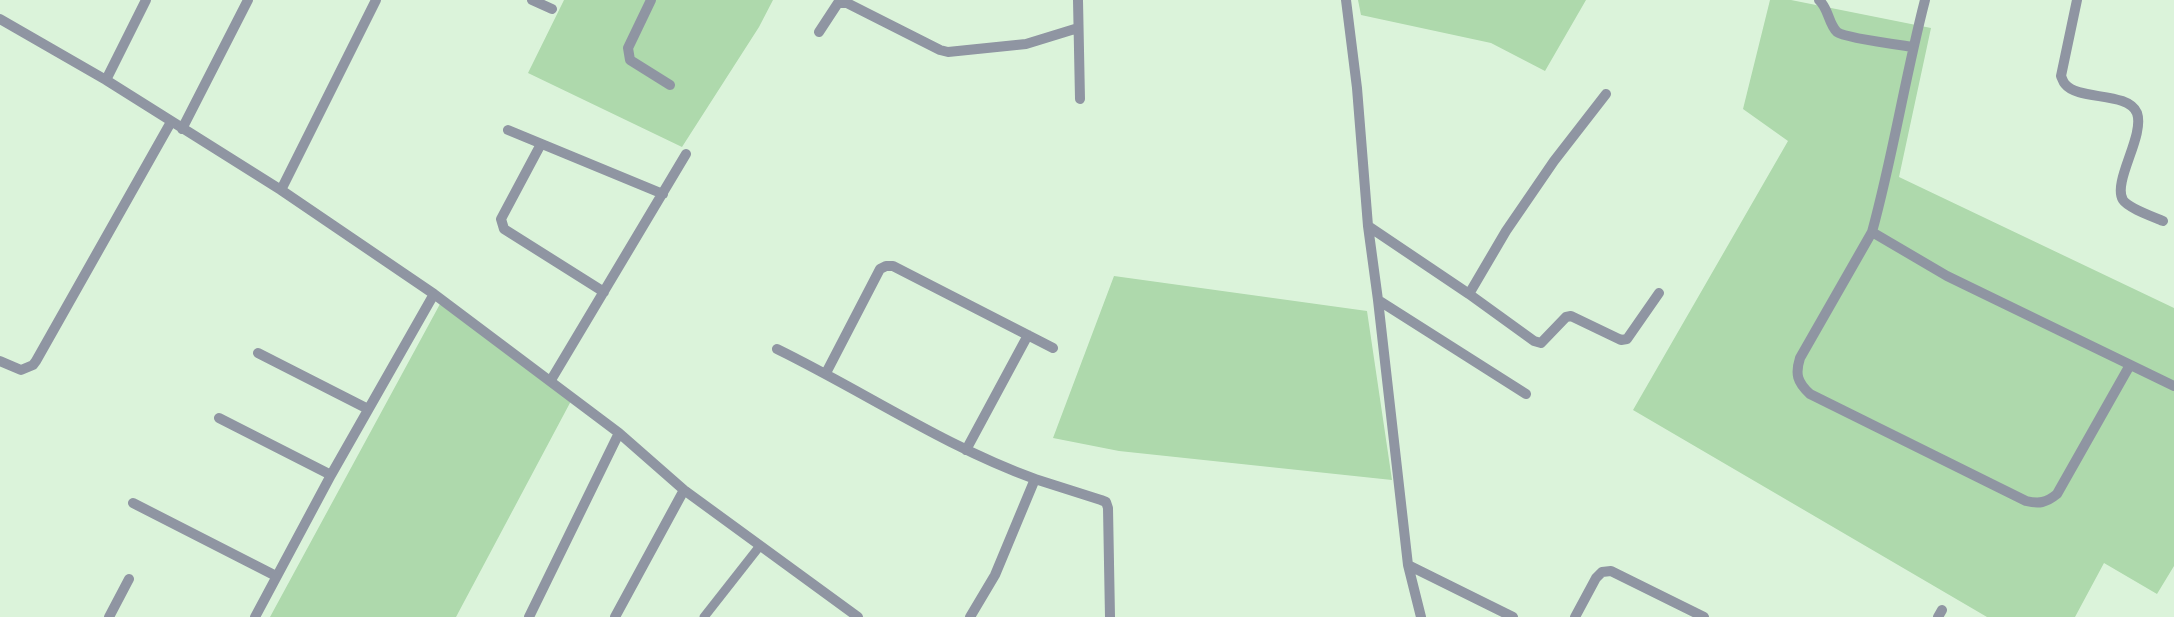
<!DOCTYPE html>
<style>
body{margin:0}
canvas{display:block;background:#dbf3da}
</style>
<canvas width="2174" height="617"></canvas>
<script>
const ctx = document.querySelector('canvas').getContext('2d');
ctx.lineJoin = 'round';
function fillPath(path, color) {
  ctx.fillStyle = color;
  ctx.fill(path, 'evenodd');
}
function strokePath(path, color, width, dash) {
  ctx.strokeStyle = color;
  ctx.lineWidth = width;
  ctx.lineCap = dash ? 'butt' : 'round';
  ctx.setLineDash(dash || []);
  ctx.stroke(path);
}
const green = new Path2D(`
 M 564,0 L 773,0 L 759,27 L 682,147 L 528,73 Z
 M 1358,0 L 1586,0 L 1545,71 L 1491,43 L 1361,15 Z
 M 1770,0 L 1791,0 L 1931,28 L 1899,177 L 2174,308 L 2174,566 L 2157,594 L 2104,563 L 2075,617 L 1987,617 L 1633,410 L 1788,141 L 1743,109 Z
 M 1114,276 L 1367,311 L 1392,480 L 1119,451 L 1053,438 Z
 M 440,304 L 571,401 L 456,617 L 270,617 Z`);
const lane = new Path2D(`
 M 704,617 L 759,547`);
const street = new Path2D(`
 M 532,0 L 552,9
 M 651,0 L 628,48 L 630,60 L 670,85
 M 1078,0 L 1080,99
 M 1346,0 L 1357,88 L 1368,226 L 1378,300 L 1408,565 L 1421,617
 M 1819,0 C 1829,9 1828,23 1837,32 C 1845,38 1900,45 1913,47
 M 1925,0 C 1905,77 1893,156 1872,232 L 1947,276 L 2174,386
 M 2077,0 L 2061,76 C 2062,78 2063,82 2065,84 C 2078,101 2128,91 2137,113 C 2145,136 2112,182 2123,200 C 2128,208 2154,217 2163,221
 M 0,19 L 106,80 L 281,190 L 434,294 L 619,433 L 684,490 L 858,617
 M 819,32 L 838,3 L 847,3 L 940,50 L 948,52 L 1026,44 L 1078,28
 M 106,80 L 146,0
 M 182,129 L 248,0
 M 508,130 L 663,194
 M 541,144 L 501,219 L 504,229 L 604,292
 M 281,190 L 376,0
 M 1368,226 L 1469,294 L 1534,341 L 1541,343 L 1566,317 L 1571,316 L 1621,340 L 1627,339 L 1659,293
 M 1872,232 L 1800,358 C 1795,374 1797,382 1810,394 L 2026,501 C 2039,504 2046,503 2057,494 L 2130,365
 M 1469,294 L 1506,231 L 1554,161 L 1606,94
 M 1378,300 L 1526,394
 M 777,349 C 863,391 944,446 1035,479
 M 258,353 L 368,409
 M 0,361 L 21,370 L 33,365 L 36,361 L 171,122
 M 826,373 L 880,269 L 886,266 L 893,266 L 1053,348
 M 551,380 L 686,154
 M 219,418 L 331,475
 M 966,450 L 1028,335
 M 133,503 L 276,576
 M 1408,565 L 1513,617
 M 109,617 L 129,579
 M 255,617 L 331,475 L 434,294
 M 529,617 L 619,433
 M 615,617 L 684,490
 M 970,617 L 995,575 L 1035,479 L 1101,500 L 1106,502 L 1108,508 L 1110,617
 M 1575,617 L 1596,578 L 1602,572 L 1611,571 L 1704,617
 M 1938,617 L 1942,610`);
fillPath(green, '#aed9ac');
strokePath(lane, '#8f95a2', 9);
strokePath(street, '#8f95a2', 10);
</script>
